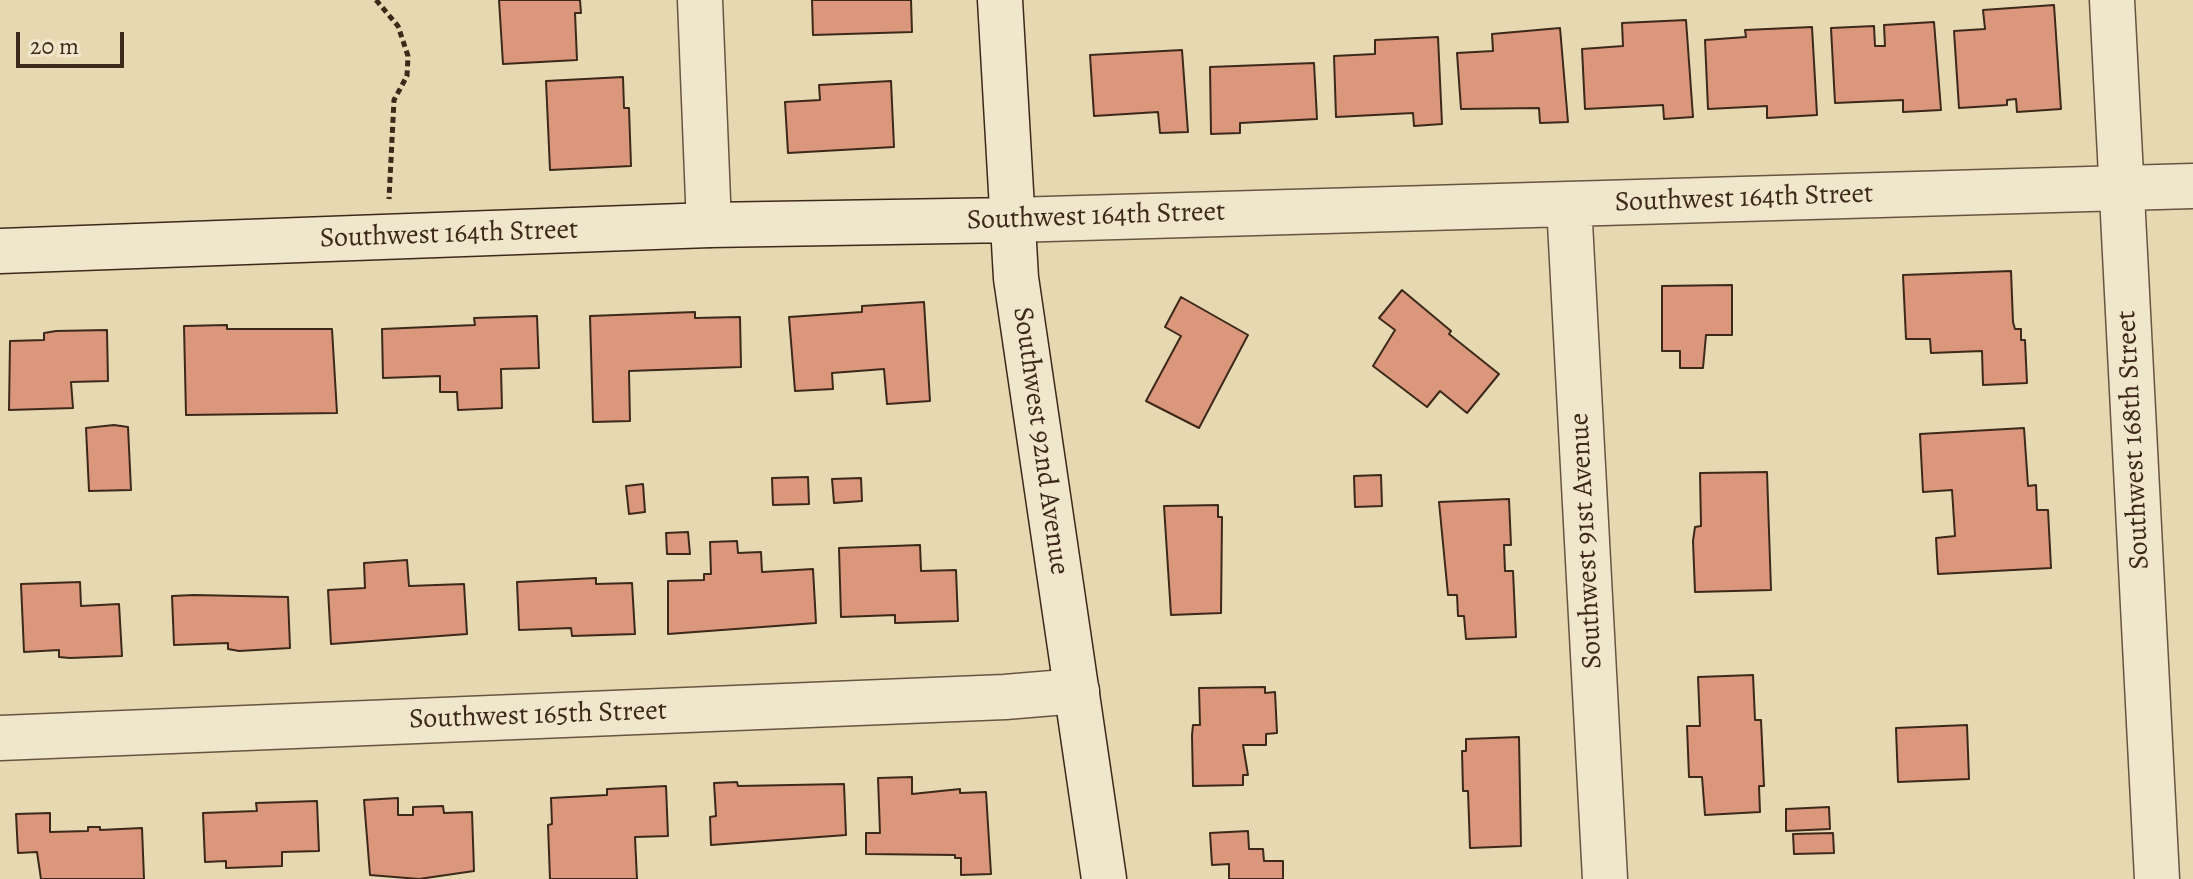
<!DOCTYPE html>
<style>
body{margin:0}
#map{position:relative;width:2193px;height:879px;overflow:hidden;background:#e6d8b1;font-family:Alegreya,serif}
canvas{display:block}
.scale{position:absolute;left:16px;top:32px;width:108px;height:36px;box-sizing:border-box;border:4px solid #3d291a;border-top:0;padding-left:10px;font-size:24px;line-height:28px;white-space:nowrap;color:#3d291a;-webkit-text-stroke:6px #efe6cc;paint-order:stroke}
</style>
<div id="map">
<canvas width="2193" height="879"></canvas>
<div class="scale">20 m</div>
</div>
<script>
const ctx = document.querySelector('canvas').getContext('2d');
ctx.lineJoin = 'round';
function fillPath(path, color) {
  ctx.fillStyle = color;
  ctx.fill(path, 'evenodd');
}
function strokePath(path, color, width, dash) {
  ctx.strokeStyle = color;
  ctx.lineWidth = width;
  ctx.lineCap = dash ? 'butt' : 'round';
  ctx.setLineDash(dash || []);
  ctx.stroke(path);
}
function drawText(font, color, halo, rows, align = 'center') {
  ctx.font = font + ' Alegreya,serif';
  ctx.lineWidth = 6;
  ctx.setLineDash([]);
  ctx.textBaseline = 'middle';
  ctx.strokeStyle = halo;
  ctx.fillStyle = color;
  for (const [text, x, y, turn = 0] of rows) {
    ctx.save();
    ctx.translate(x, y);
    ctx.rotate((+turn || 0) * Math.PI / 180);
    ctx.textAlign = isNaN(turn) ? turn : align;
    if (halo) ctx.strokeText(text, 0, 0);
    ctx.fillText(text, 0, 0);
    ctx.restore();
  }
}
const building = new Path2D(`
 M 499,0 L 580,0 L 581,13 L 575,13 L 577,60 L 503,64 Z
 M 812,0 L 911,0 L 912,32 L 813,35 Z
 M 2054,5 L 2061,109 L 2017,112 L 2016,99 L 2007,100 L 2007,105 L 1959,108 L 1954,31 L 1985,29 L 1983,10 Z
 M 1686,20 L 1693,117 L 1664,119 L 1663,105 L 1585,109 L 1582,49 L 1623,46 L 1622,23 Z
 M 1934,22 L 1941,110 L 1903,112 L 1903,100 L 1835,103 L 1831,28 L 1874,26 L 1875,46 L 1885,46 L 1884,25 Z
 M 1812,27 L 1817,115 L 1767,118 L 1767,106 L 1708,109 L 1705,40 L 1746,37 L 1745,30 Z
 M 1560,28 L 1568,122 L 1540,123 L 1539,108 L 1461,109 L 1457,53 L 1493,51 L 1492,34 Z
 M 1438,37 L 1442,124 L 1414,126 L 1413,113 L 1336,117 L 1334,56 L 1375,54 L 1375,40 Z
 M 1182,50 L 1188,132 L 1160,133 L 1158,112 L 1094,116 L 1090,55 Z
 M 1314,63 L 1317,119 L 1240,123 L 1240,133 L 1211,134 L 1210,67 Z
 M 623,77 L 624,108 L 629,108 L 631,166 L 550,170 L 546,81 Z
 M 891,81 L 894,147 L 788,153 L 785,102 L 820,100 L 819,85 Z
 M 2011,271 L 2013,322 L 2015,329 L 2021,329 L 2021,340 L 2025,340 L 2027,383 L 1983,385 L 1982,351 L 1931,353 L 1930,339 L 1906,339 L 1903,275 Z
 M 1732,285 L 1732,335 L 1706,335 L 1703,368 L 1680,368 L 1680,351 L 1662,351 L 1662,286 Z
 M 1402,290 L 1451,331 L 1449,334 L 1499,374 L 1467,413 L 1440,391 L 1427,407 L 1373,366 L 1395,330 L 1379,318 Z
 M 1181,297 L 1248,335 L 1199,428 L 1146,401 L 1181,336 L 1165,327 Z
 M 924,302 L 930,401 L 887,404 L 884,369 L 832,373 L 833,389 L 795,391 L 789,317 L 862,312 L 862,306 Z
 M 695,312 L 695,318 L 740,317 L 741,367 L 629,371 L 630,421 L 593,422 L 590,316 Z
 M 537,316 L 539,368 L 501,369 L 502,408 L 458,410 L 457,392 L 440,392 L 440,376 L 383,378 L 382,329 L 475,325 L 474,318 Z
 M 227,325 L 227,329 L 332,329 L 337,413 L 186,415 L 184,326 Z
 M 107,330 L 108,381 L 71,382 L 73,408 L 9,410 L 10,341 L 44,340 L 44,333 L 56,331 Z
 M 114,425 L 128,427 L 131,490 L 89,491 L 86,428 Z
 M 2024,428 L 2028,486 L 2036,485 L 2037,510 L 2048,510 L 2051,568 L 1938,574 L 1936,538 L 1955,536 L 1952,490 L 1923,492 L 1920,434 Z
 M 1767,472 L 1771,590 L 1695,592 L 1693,541 L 1695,527 L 1701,526 L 1700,473 Z
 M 1381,475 L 1382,506 L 1355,507 L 1354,476 Z
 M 808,477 L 809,504 L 773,505 L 772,478 Z
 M 861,478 L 862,501 L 834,503 L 832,479 Z
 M 643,484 L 645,512 L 629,514 L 626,486 Z
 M 1509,499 L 1511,545 L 1504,545 L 1505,571 L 1513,571 L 1516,637 L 1466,639 L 1464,616 L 1458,616 L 1457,595 L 1448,595 L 1439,502 Z
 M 1218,505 L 1218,517 L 1222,517 L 1221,613 L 1171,615 L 1164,506 Z
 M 688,532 L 690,554 L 667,554 L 666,533 Z
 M 737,541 L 738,553 L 761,552 L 762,572 L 813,569 L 816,623 L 668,634 L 668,581 L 704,580 L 704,574 L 711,574 L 710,542 Z
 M 920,545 L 921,571 L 956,570 L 958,621 L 895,623 L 895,615 L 841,617 L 839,548 Z
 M 407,560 L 409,586 L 464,584 L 467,634 L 331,644 L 328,590 L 365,588 L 364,563 Z
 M 596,578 L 596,584 L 632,583 L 635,634 L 572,636 L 571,628 L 519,630 L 517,582 Z
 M 80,582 L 81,606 L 119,604 L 122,656 L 70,658 L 59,657 L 59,650 L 24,652 L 21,584 Z
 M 194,595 L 288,597 L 290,648 L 239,651 L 228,649 L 228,643 L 174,645 L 172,596 Z
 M 1753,675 L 1755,720 L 1761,720 L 1764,786 L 1759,786 L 1760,812 L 1705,815 L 1702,777 L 1689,777 L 1687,726 L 1700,726 L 1698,677 Z
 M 1265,687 L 1265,693 L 1275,692 L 1277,733 L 1266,734 L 1266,745 L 1243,745 L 1248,775 L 1243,775 L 1243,785 L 1193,786 L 1192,735 L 1193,725 L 1200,725 L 1199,688 Z
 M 1967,725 L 1969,779 L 1898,782 L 1896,728 Z
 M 1519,737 L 1521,846 L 1470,848 L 1468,791 L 1463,791 L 1462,751 L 1466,751 L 1466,739 Z
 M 912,777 L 912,794 L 960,789 L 960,793 L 986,792 L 991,874 L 961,875 L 961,858 L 955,858 L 955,855 L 866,854 L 866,833 L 880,833 L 878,778 Z
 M 737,782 L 738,786 L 844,784 L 846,835 L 711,845 L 710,817 L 716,816 L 714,783 Z
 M 666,786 L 668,836 L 635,837 L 637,879 L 550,879 L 548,825 L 552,824 L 551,798 L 607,795 L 607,789 Z
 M 398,798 L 398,815 L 413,815 L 413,807 L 443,806 L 444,813 L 472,812 L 474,871 L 419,879 L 370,875 L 364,800 Z
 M 317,801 L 319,851 L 282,852 L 282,866 L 226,868 L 226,861 L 205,862 L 203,813 L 257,811 L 256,803 Z
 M 1829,807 L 1830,829 L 1786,831 L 1786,809 Z
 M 50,813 L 50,832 L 88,831 L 88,827 L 100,827 L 100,830 L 142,828 L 144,879 L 41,879 L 37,852 L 18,853 L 16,814 Z
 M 1248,831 L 1249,849 L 1263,849 L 1264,861 L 1283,861 L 1283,879 L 1229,879 L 1229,864 L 1212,865 L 1210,833 Z
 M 1833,833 L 1834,853 L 1794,854 L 1793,834 Z`);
const path = new Path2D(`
 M 376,0 L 398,26 L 408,56 L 407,76 L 394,100 L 389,199`);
const street = new Path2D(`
 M 700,0 L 709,225
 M 2112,0 L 2157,879
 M 1569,204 L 1605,879
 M 1012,220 L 2193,186
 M 0,738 L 1005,697 L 1077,691`);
const secondary = new Path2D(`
 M 1000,0 L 1016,278 L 1104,879
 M 0,251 L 709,225 L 1012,220`);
const streetNames = [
 ["Southwest 164th Street",1744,199,-2],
 ["Southwest 164th Street",1096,217,-2],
 ["Southwest 164th Street",449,235,-2],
 ["Southwest 168th Street",2134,440,-93],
 ["Southwest 92nd Avenue",1040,441,82],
 ["Southwest 91st Avenue",1587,541,-93],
 ["Southwest 165th Street",538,716,-2]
];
fillPath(building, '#da977c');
strokePath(building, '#3d291a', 2);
strokePath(street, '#675540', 47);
strokePath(secondary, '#3d291a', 47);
strokePath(path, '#3d291a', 5, [6, 4]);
strokePath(street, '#efe6cc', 44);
strokePath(secondary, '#efe6cc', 44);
drawText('28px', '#3d291a', '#efe6cc', streetNames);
</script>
